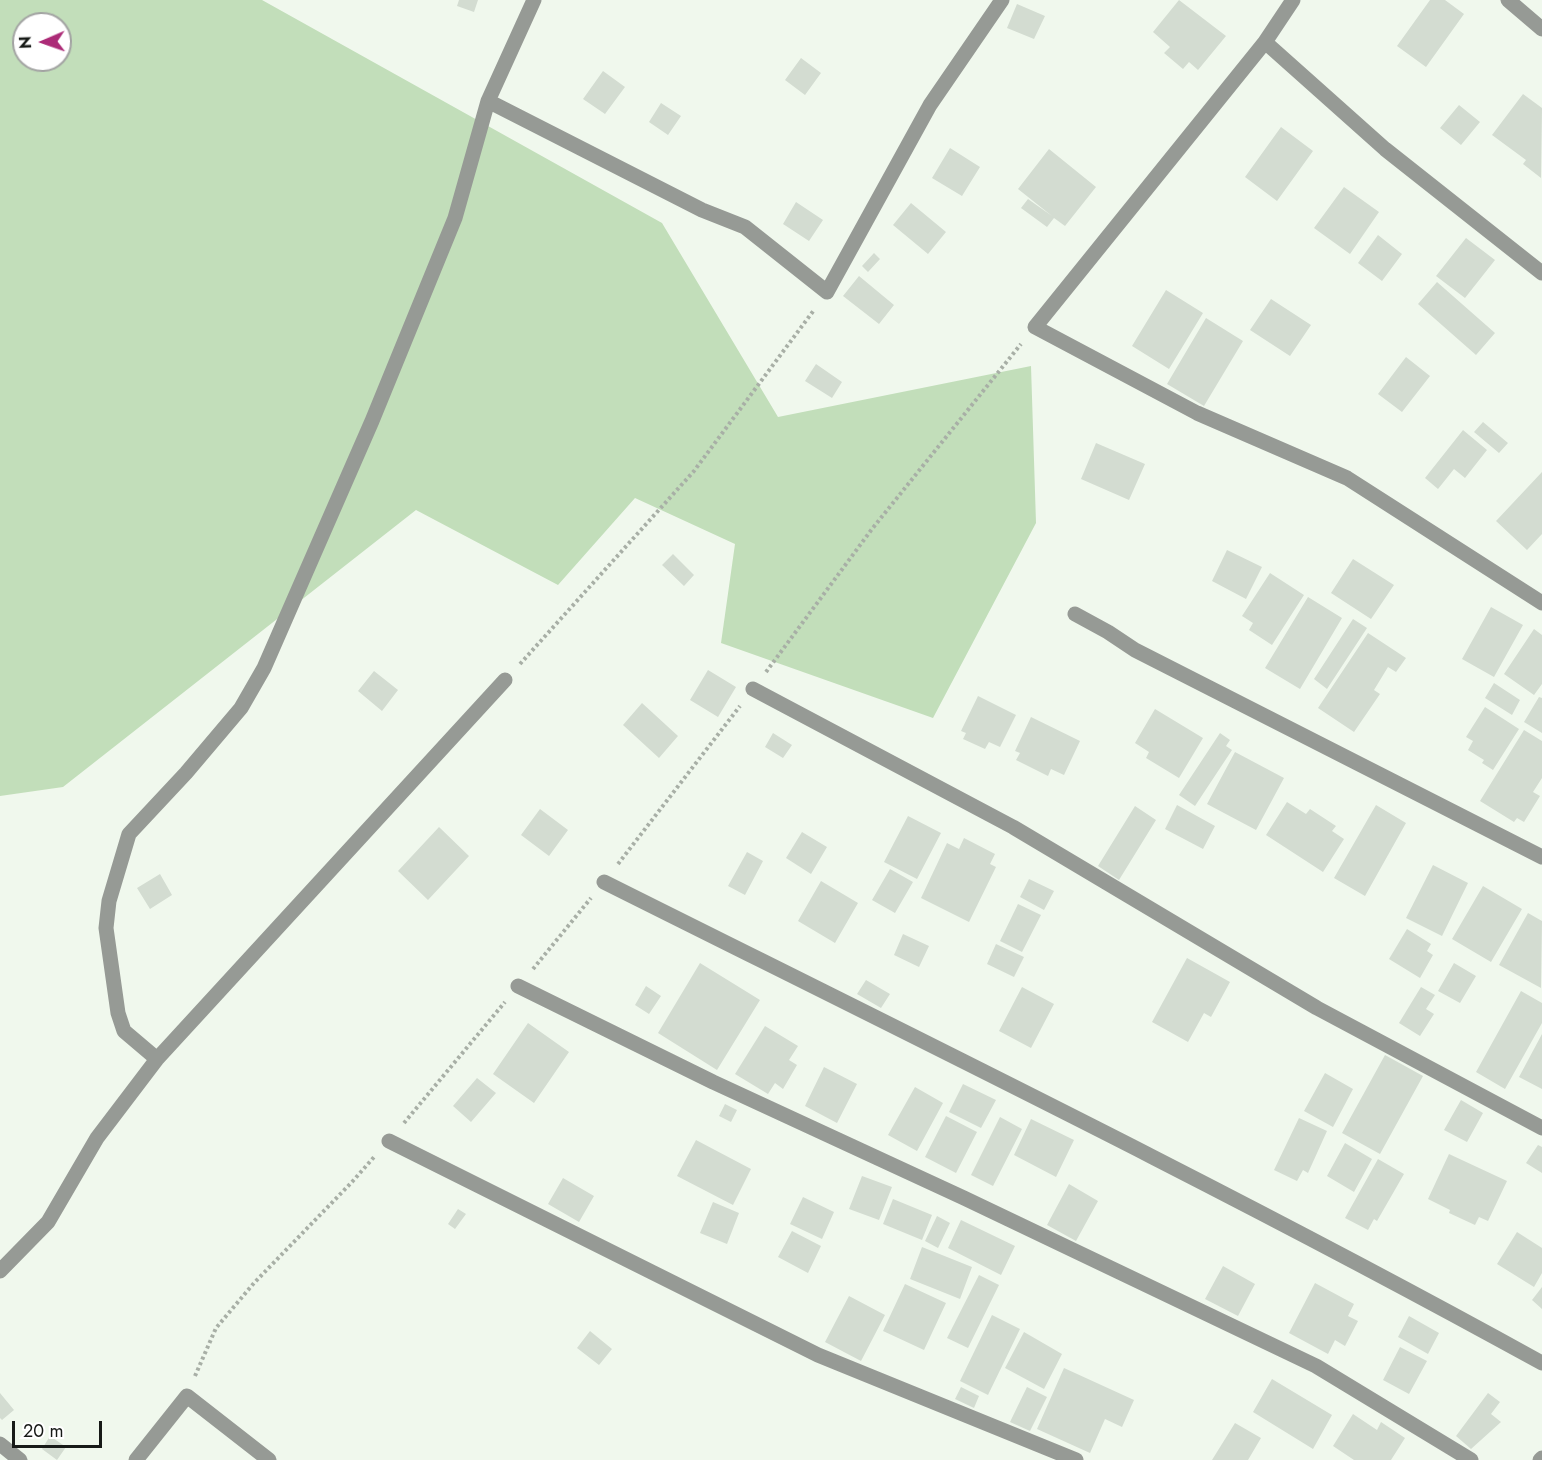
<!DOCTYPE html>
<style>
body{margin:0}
#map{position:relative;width:1542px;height:1460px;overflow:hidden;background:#f0f8ed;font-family:Jost,sans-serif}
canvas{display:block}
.north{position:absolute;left:12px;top:12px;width:60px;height:60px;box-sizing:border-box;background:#fff;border:2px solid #a2a3a2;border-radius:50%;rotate:268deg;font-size:16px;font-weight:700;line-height:24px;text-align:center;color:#171a17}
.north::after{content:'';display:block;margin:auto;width:21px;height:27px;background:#ac2b77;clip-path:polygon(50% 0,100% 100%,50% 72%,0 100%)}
.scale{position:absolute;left:12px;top:1421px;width:90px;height:27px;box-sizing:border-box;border:3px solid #171a17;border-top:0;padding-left:8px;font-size:18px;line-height:21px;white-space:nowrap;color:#171a17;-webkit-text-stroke:4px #fff;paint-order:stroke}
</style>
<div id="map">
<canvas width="1542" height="1460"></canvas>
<div class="north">N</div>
<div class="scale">20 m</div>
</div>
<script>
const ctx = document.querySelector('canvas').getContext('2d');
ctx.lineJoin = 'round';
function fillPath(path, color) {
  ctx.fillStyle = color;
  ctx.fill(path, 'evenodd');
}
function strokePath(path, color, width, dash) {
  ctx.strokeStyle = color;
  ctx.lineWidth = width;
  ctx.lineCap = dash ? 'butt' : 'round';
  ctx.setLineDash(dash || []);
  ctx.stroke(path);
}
const green = new Path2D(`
 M 0,0 L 262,0 L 662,223 L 778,417 L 1031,366 L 1036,523 L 933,718 L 721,643 L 735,544 L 635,498 L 558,585 L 416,510 L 63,787 L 0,796 ZM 24,24 L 60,24 L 60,60 L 24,60 Z`);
const building = new Path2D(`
 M 459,0 L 478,0 L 474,12 L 457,6 Z
 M 1179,0 L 1226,36 L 1198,70 L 1189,62 L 1183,69 L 1164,53 L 1170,47 L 1153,32 Z
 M 1430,0 L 1445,0 L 1464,14 L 1426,67 L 1397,46 Z
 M 1017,4 L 1045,16 L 1034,39 L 1007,28 Z
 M 801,58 L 821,73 L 805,95 L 785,80 Z
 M 603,71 L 625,87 L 605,114 L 583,99 Z
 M 1523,94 L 1542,108 L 1541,178 L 1523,164 L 1526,160 L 1492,135 Z
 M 661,103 L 681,116 L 668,135 L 649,122 Z
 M 1459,105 L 1480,122 L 1461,145 L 1440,128 Z
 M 1281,127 L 1313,151 L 1277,201 L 1245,177 Z
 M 950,148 L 980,167 L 962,196 L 932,178 Z
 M 1049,149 L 1096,187 L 1065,226 L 1054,218 L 1047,227 L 1021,208 L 1028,199 L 1052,216 L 1018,189 Z
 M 1344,187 L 1379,212 L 1350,254 L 1314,228 Z
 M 796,202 L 823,220 L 809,241 L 783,224 Z
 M 911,203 L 946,232 L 928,254 L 893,225 Z
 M 1378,235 L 1402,254 L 1382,281 L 1358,263 Z
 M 1466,238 L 1495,260 L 1465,298 L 1436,276 Z
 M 874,253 L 880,259 L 868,272 L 862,266 Z
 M 859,276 L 894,305 L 879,324 L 843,296 Z
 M 1437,282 L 1495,333 L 1476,355 L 1418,304 Z
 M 1166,290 L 1203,313 L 1169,369 L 1132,346 Z
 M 1271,299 L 1311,325 L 1290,356 L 1250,330 Z
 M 1206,318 L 1243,341 L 1204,406 L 1167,384 Z
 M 1406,357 L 1430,376 L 1402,412 L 1378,394 Z
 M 816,364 L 842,382 L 832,398 L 805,381 Z
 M 1483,422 L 1508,443 L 1499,453 L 1474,432 Z
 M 1463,430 L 1487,450 L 1465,478 L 1454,469 L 1438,489 L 1425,478 Z
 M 1096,443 L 1145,464 L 1129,500 L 1081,479 Z
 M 1542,472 L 1542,534 L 1527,550 L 1496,521 Z
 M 1227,550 L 1262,567 L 1246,599 L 1212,581 Z
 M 673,554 L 694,575 L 684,586 L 662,565 Z
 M 1353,559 L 1394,585 L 1371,619 L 1331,593 Z
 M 1270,573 L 1304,595 L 1272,645 L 1249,630 L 1253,623 L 1242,616 Z
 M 1308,597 L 1342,618 L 1300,689 L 1265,668 Z
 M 1491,607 L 1523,625 L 1494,677 L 1462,659 Z
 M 1353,619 L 1367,628 L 1327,689 L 1314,679 Z
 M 1534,629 L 1542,635 L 1542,684 L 1534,695 L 1504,674 Z
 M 1368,633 L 1406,658 L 1396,672 L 1388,667 L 1374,690 L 1380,694 L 1354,732 L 1318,708 Z
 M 708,670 L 736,687 L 718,717 L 690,700 Z
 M 374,671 L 398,690 L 382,711 L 358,691 Z
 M 1494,683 L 1520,700 L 1512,715 L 1485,698 Z
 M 978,696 L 1016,715 L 1000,747 L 989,742 L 985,749 L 963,739 L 966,733 L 961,731 Z
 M 1539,697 L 1542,698 L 1542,733 L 1524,722 Z
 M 642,703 L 678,736 L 659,758 L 623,725 Z
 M 1485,707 L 1519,729 L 1493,770 L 1482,763 L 1484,760 L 1468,750 L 1473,741 L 1466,737 Z
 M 1155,709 L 1203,738 L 1179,778 L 1146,758 L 1149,752 L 1135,743 Z
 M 1031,717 L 1080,741 L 1064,775 L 1051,769 L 1048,776 L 1016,760 L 1020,753 L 1015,751 Z
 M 1524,730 L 1542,741 L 1542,778 L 1533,792 L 1540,796 L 1524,822 L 1517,818 L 1514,822 L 1480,801 Z
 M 773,733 L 792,745 L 783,758 L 765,747 Z
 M 1220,733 L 1230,740 L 1226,746 L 1232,750 L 1195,806 L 1179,795 Z
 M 1235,752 L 1284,778 L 1256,830 L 1207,804 Z
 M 1287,802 L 1306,814 L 1310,809 L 1336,826 L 1332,831 L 1344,839 L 1323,872 L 1266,835 Z
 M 1177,805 L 1215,826 L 1203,849 L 1165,829 Z
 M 1376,805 L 1406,823 L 1365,896 L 1334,878 Z
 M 1135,806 L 1156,820 L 1119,880 L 1098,866 Z
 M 540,809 L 568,830 L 549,856 L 521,835 Z
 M 908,816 L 941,833 L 917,879 L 884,862 Z
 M 439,827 L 469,856 L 428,900 L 398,871 Z
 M 802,832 L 827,847 L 811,874 L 786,858 Z
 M 964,838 L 995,854 L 990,864 L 996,867 L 969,922 L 921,898 L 947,843 L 959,849 Z
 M 747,852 L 763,861 L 745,895 L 728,886 Z
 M 1433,865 L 1468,883 L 1442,936 L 1406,918 Z
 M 890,869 L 913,882 L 895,913 L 872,900 Z
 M 160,874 L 172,895 L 150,909 L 137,888 Z
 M 1029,879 L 1054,891 L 1044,910 L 1020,897 Z
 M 821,881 L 858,903 L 835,943 L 798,921 Z
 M 1483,886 L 1522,909 L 1491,962 L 1452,939 Z
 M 1018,904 L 1041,915 L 1022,952 L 1000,941 Z
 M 1528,913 L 1542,921 L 1541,988 L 1499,965 Z
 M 1407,929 L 1431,944 L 1427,951 L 1433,955 L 1420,978 L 1389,959 Z
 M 903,934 L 929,946 L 919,967 L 894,955 Z
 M 996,944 L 1024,957 L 1014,977 L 987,964 Z
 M 1187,958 L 1230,982 L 1211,1017 L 1204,1013 L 1188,1042 L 1152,1022 Z
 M 700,963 L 760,1000 L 717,1070 L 658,1033 Z
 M 1454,963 L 1476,976 L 1460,1003 L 1438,991 Z
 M 866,980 L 890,994 L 881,1008 L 857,994 Z
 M 646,986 L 661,996 L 649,1014 L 635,1005 Z
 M 1022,987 L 1054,1004 L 1031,1048 L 999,1031 Z
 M 1421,987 L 1435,995 L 1426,1009 L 1434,1014 L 1420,1036 L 1399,1023 Z
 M 1521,991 L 1542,1003 L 1542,1023 L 1505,1089 L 1476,1072 Z
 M 528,1023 L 569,1052 L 534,1103 L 493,1074 Z
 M 765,1026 L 798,1046 L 789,1060 L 797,1065 L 783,1089 L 775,1083 L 768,1094 L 735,1074 Z
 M 1542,1034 L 1542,1089 L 1519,1077 Z
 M 1385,1055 L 1423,1076 L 1380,1154 L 1342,1133 Z
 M 824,1067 L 857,1084 L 837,1123 L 805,1106 Z
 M 1325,1073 L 1353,1089 L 1333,1127 L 1304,1111 Z
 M 477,1078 L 496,1093 L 471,1122 L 453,1106 Z
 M 963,1084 L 996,1100 L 981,1128 L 949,1112 Z
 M 915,1087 L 943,1103 L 917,1151 L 888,1135 Z
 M 1461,1100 L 1483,1113 L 1467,1142 L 1444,1130 Z
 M 725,1104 L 737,1110 L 731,1122 L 719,1116 Z
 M 946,1116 L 977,1132 L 956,1173 L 925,1157 Z
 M 1000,1117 L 1022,1129 L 993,1186 L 971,1175 Z
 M 1299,1118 L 1327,1131 L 1308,1173 L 1303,1170 L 1297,1181 L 1274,1170 Z
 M 1031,1119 L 1074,1140 L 1056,1177 L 1014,1155 Z
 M 696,1140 L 751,1169 L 733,1205 L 677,1176 Z
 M 1345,1143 L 1372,1159 L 1354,1192 L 1327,1176 Z
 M 1538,1145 L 1542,1147 L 1542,1173 L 1526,1163 Z
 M 1449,1154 L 1507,1181 L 1488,1221 L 1479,1217 L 1475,1225 L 1449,1213 L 1450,1210 L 1428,1199 Z
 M 1378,1159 L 1404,1174 L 1377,1221 L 1374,1219 L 1368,1230 L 1345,1218 Z
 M 862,1176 L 892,1187 L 879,1220 L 849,1209 Z
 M 563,1178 L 594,1196 L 579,1222 L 548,1204 Z
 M 1069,1184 L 1098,1201 L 1076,1241 L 1047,1225 Z
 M 803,1197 L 834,1212 L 822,1239 L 790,1224 Z
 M 893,1199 L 932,1215 L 922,1240 L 883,1224 Z
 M 713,1202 L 739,1213 L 727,1244 L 700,1233 Z
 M 458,1209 L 466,1214 L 455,1229 L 448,1224 Z
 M 937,1216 L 950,1223 L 938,1248 L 925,1241 Z
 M 961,1220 L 1015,1246 L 1001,1275 L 948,1248 Z
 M 792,1231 L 821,1246 L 808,1273 L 778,1257 Z
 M 1517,1232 L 1542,1248 L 1542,1273 L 1534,1287 L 1497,1264 Z
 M 922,1247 L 972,1267 L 960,1299 L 910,1279 Z
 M 1223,1266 L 1255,1284 L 1238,1316 L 1205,1299 Z
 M 979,1275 L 999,1285 L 968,1348 L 947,1338 Z
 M 1315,1283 L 1354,1304 L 1348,1316 L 1358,1321 L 1345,1346 L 1335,1340 L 1328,1354 L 1289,1333 Z
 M 905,1284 L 946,1303 L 924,1350 L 883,1331 Z
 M 1542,1287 L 1542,1309 L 1532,1300 Z
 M 849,1296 L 885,1315 L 861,1361 L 825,1342 Z
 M 992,1315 L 1020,1329 L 988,1395 L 960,1381 Z
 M 1409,1316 L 1439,1333 L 1428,1354 L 1398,1337 Z
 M 590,1331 L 612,1349 L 599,1365 L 577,1348 Z
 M 1024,1332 L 1062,1354 L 1044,1389 L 1005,1368 Z
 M 1400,1347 L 1427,1361 L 1409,1394 L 1383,1380 Z
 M 1064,1368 L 1134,1400 L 1122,1427 L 1105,1419 L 1090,1453 L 1037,1429 Z
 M 1272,1379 L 1332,1415 L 1313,1449 L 1253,1412 Z
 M 961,1387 L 979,1396 L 974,1408 L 955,1399 Z
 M 1027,1387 L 1047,1397 L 1030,1431 L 1010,1422 Z
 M 0,1393 L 14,1410 L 2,1420 L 0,1418 Z
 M 1488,1393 L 1500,1402 L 1491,1414 L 1501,1422 L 1471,1449 L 1456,1436 Z
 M 1353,1414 L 1377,1430 L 1381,1422 L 1405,1438 L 1391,1460 L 1354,1460 L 1333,1446 Z
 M 1235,1423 L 1261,1438 L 1248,1460 L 1212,1460 Z
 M 50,1436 L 66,1447 L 57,1460 L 42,1449 Z`);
const path = new Path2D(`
 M 520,664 L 694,471 L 814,310
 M 766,672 L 872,529 L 1021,344
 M 618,864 L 740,706
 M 533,969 L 591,898
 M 404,1123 L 505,1002
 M 195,1376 L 216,1328 L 254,1283 L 352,1182 L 375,1156`);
const minor = new Path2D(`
 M 1293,0 L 1265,42 L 1035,327 L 1197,413 L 1347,478 L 1542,603
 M 1508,0 L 1542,29
 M 1265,42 L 1385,149 L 1542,273
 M 488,101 L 702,210 L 745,227 L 827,292 L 930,105 L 1002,0
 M 1075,614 L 1108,632 L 1135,650 L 1542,857
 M 753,689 L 1013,827 L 1317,1008 L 1542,1128
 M 604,882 C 918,1039 1234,1193 1542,1363
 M 518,986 L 713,1082 L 964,1198 L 1316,1366 L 1471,1460
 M 157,1059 L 124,1031 L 118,1013 L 106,928 L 109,901 L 129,834 L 186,773 L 241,708 L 264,668 L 372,421 L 455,218 L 488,101 L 534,0
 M 389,1141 L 818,1355 L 1076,1460
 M 0,1271 L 48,1222 L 97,1138 L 157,1059 L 505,680
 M 0,1444 L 20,1460
 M 136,1460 L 187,1396 L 269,1460
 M 1540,1460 L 1542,1458`);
fillPath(green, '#c2deba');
fillPath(building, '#d3dcd1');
strokePath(path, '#a8afa6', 4, [3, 3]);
strokePath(minor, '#969a95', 15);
</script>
